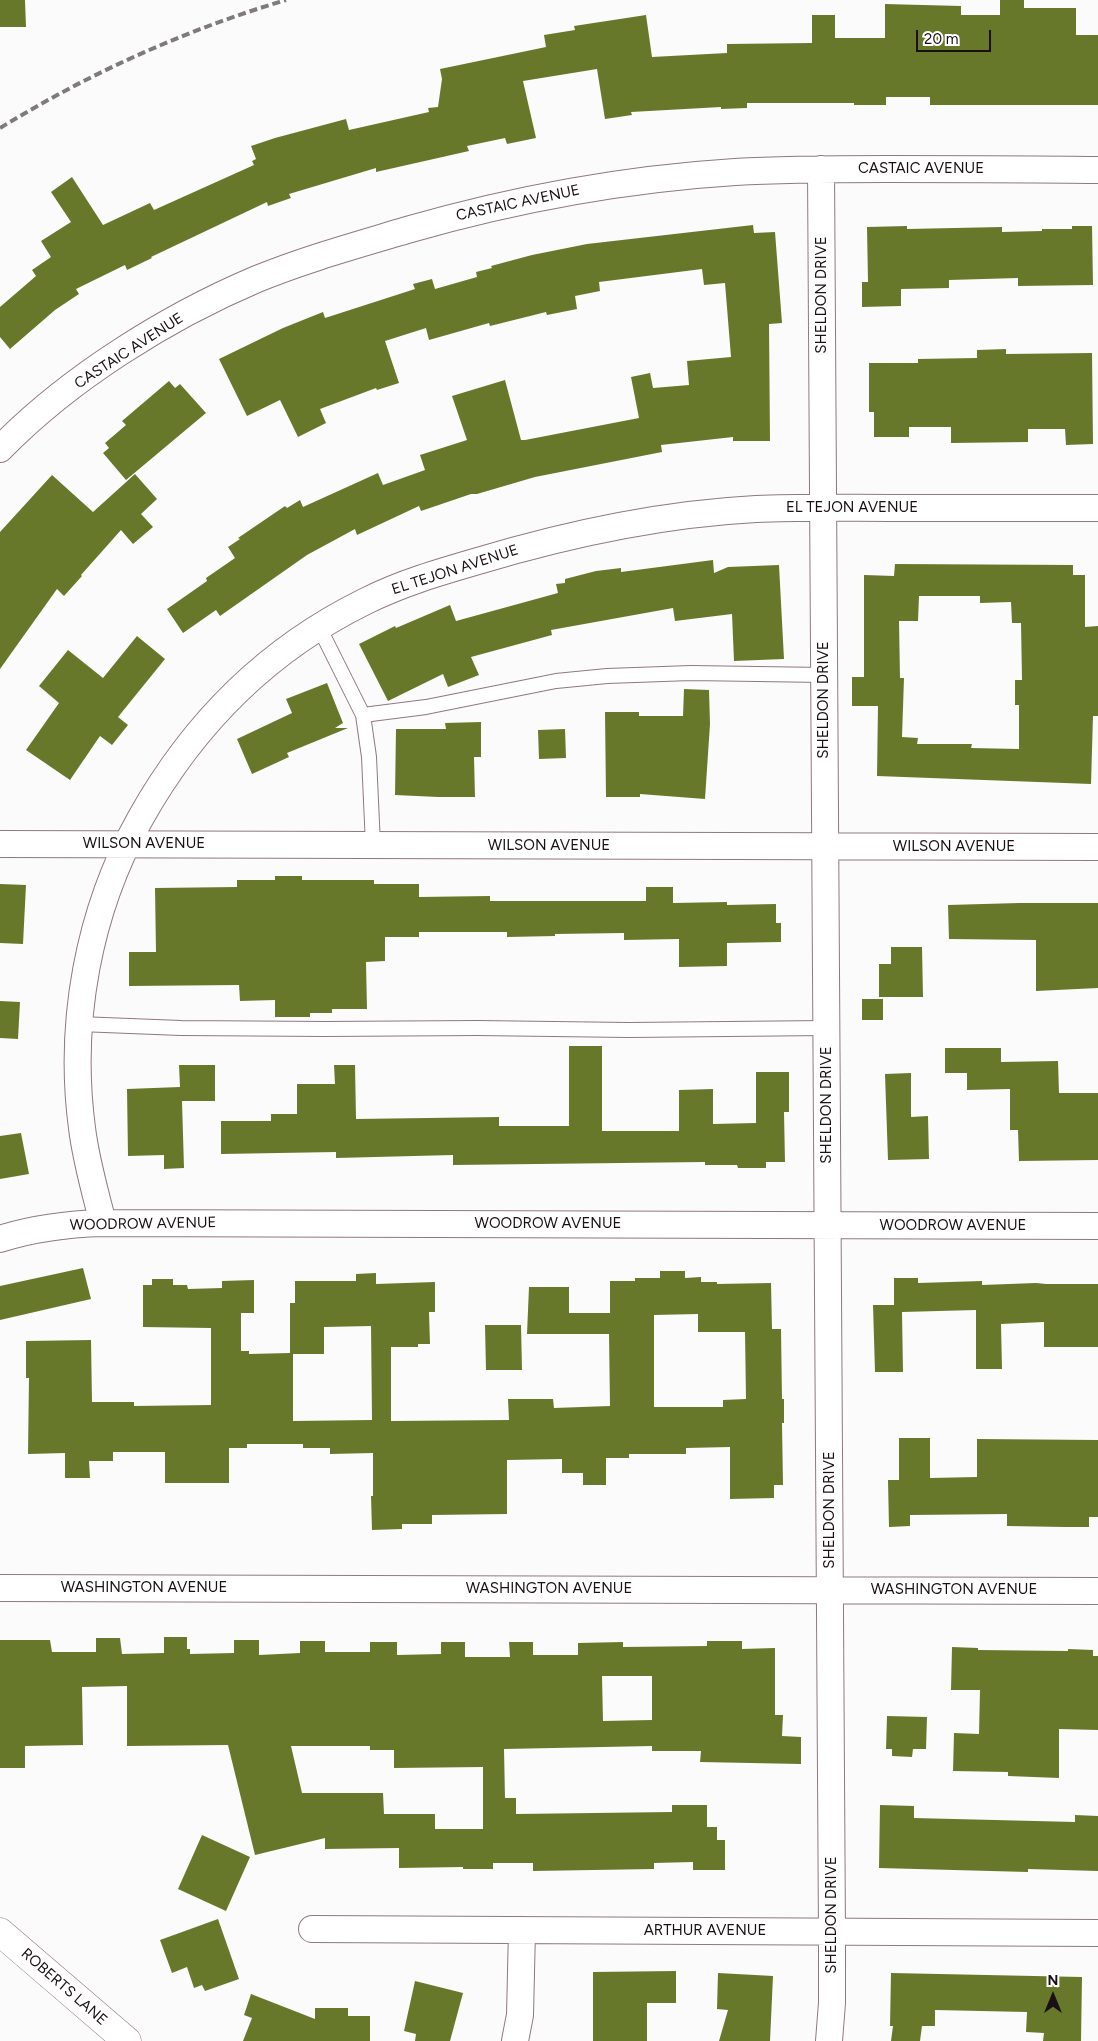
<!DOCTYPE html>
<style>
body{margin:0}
#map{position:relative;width:1098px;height:2041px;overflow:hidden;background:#fbfbfb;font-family:Figtree,sans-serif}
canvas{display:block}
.north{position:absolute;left:1028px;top:1971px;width:50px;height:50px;-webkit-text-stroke:4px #fff;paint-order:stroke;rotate:0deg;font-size:14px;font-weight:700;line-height:20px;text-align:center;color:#190f14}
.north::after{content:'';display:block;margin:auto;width:18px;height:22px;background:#190f14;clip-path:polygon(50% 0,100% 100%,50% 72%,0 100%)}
.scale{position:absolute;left:916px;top:30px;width:75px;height:22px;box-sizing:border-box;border:2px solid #190f14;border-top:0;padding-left:6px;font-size:15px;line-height:18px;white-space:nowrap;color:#190f14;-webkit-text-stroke:4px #fff;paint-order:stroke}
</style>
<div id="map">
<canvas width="1098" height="2041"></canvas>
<div class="north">N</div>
<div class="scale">20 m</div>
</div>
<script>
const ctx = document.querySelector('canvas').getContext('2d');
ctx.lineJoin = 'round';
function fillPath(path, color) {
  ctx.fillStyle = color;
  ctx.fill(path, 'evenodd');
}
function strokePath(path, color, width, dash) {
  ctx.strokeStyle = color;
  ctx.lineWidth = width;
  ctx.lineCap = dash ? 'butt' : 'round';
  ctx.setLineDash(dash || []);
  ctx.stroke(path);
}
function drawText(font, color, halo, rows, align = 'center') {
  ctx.font = font + ' Figtree,sans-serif';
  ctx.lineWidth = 5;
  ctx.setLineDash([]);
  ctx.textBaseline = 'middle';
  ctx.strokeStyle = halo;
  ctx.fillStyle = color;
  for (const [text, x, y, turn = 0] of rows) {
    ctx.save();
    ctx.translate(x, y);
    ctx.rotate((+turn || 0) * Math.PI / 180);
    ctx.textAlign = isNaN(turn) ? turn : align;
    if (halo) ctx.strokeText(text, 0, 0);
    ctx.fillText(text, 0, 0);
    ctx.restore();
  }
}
const building = new Path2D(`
 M 0,0 L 25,0 L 26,27 L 0,27 Z
 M 1000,0 L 1024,0 L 1024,8 L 1076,8 L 1076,35 L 1098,35 L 1098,105 L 930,105 L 930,97 L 886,97 L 886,105 L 854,105 L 854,103 L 747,103 L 747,108 L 721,109 L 721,107 L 631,112 L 632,115 L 605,119 L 597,69 L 523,81 L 536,138 L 507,144 L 505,138 L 467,146 L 469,151 L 376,172 L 376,168 L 289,194 L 291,198 L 268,206 L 267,202 L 151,257 L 152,258 L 127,270 L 125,265 L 76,289 L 79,294 L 55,310 L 10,349 L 0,337 L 0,307 L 36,276 L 32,270 L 51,257 L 41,241 L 71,222 L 51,192 L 72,177 L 103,225 L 150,203 L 154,210 L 254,165 L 252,161 L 256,159 L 251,146 L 275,138 L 346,119 L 349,130 L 429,112 L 428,108 L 438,107 L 442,79 L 440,69 L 546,47 L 544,35 L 575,30 L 574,26 L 646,15 L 652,57 L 727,53 L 727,44 L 812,43 L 812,15 L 835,15 L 835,38 L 885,38 L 885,4 L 961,6 L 961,15 L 1000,15 Z
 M 753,225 L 754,233 L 775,232 L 782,323 L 769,324 L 770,441 L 733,441 L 733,437 L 661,445 L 662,452 L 535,477 L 477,494 L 471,494 L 421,511 L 419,506 L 357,535 L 355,529 L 307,555 L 220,616 L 216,610 L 183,633 L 167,609 L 207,581 L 206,578 L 235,558 L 228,547 L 240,539 L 238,538 L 285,506 L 287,508 L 300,500 L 303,507 L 378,473 L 383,485 L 425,470 L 420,455 L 467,440 L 452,396 L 505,380 L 521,440 L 525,440 L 639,418 L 631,377 L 650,373 L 653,388 L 689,385 L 687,361 L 731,357 L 725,283 L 704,285 L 702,269 L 599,282 L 600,291 L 575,296 L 577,309 L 547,315 L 546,312 L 490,326 L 489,323 L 429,340 L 426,328 L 385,341 L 399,383 L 377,390 L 376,388 L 320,409 L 326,423 L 298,437 L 280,400 L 247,416 L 219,359 L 283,328 L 323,312 L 325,318 L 415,289 L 413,284 L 432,279 L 435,289 L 477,277 L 476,272 L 492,268 L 491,266 L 532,255 L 587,244 Z
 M 907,226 L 907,229 L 1002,227 L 1002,232 L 1042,231 L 1042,229 L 1072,229 L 1072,226 L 1092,226 L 1093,285 L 1018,286 L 1018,278 L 949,280 L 949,288 L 901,289 L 901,306 L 862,307 L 862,282 L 868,282 L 867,227 Z
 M 1006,349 L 1006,354 L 1092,353 L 1093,444 L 1066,445 L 1065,429 L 1028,429 L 1028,442 L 951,443 L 951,427 L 909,427 L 909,437 L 874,437 L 874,412 L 869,412 L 869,363 L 918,363 L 918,359 L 977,358 L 977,350 Z
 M 169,381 L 175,388 L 180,384 L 206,413 L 126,480 L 103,453 L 109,448 L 105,443 L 126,425 L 122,421 Z
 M 135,474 L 157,499 L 141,514 L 153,527 L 133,544 L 121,530 L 81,575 L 82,576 L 64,596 L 57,589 L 0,669 L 0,532 L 52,475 L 93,512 Z
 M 713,560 L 714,573 L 728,567 L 779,565 L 784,659 L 734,661 L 732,614 L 675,621 L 673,608 L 551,630 L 552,635 L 471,657 L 479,675 L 448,687 L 443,674 L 388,701 L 359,644 L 395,626 L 396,628 L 450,605 L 456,621 L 558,593 L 556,584 L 565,583 L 565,579 L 596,571 L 621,568 L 621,572 Z
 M 895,564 L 1073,565 L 1073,575 L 1085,575 L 1085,627 L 1098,626 L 1098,716 L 1093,716 L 1091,784 L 877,776 L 878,706 L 852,706 L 852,677 L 864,677 L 864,575 L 894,576 ZM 919,596 L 980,596 L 980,603 L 1011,602 L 1012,623 L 1021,623 L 1022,680 L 1015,680 L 1015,705 L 1019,705 L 1019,749 L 971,748 L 972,744 L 917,744 L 918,738 L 902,737 L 904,678 L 900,678 L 899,621 L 918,621 Z
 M 137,636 L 165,659 L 118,717 L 128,725 L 112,745 L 100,736 L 70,780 L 26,750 L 59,703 L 39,686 L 68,650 L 103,678 Z
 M 327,683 L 343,723 L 335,728 L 348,728 L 287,753 L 289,757 L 252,774 L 237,739 L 292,713 L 286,699 Z
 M 684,689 L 709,690 L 710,724 L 705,799 L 640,794 L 640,797 L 606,797 L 605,712 L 639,712 L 639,716 L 683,716 Z
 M 481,722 L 481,757 L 474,757 L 475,797 L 438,797 L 395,795 L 396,729 L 446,729 L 445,723 Z
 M 565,729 L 566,758 L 539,759 L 538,730 Z
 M 275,876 L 302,876 L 302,880 L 374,880 L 374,884 L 419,884 L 419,897 L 490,896 L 490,901 L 646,901 L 646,887 L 673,887 L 673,903 L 727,902 L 727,905 L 776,904 L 776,923 L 781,923 L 781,942 L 727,943 L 727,966 L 679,967 L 679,939 L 624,940 L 624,933 L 555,934 L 555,936 L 507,937 L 507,932 L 419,932 L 419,937 L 385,937 L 385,961 L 366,962 L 367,1009 L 332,1009 L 332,1013 L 310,1013 L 310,1017 L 275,1017 L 275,1000 L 240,1001 L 239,985 L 129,986 L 129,952 L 156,952 L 155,888 L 237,887 L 237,880 L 275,880 Z
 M 0,884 L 26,885 L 23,944 L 0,943 Z
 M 1019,903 L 1098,903 L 1098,988 L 1036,991 L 1036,940 L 949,939 L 948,905 Z
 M 891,947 L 922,947 L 923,997 L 879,997 L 879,964 L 891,964 Z
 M 862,999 L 883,999 L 883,1020 L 862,1020 Z
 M 0,1001 L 20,1002 L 18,1039 L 0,1038 Z
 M 569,1046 L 602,1046 L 602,1131 L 679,1131 L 679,1090 L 713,1089 L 713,1124 L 756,1123 L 756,1072 L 789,1072 L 789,1112 L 784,1112 L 785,1162 L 766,1162 L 766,1168 L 738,1168 L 737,1165 L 705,1165 L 705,1162 L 453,1165 L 453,1155 L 336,1158 L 336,1152 L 221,1154 L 221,1121 L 271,1121 L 271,1114 L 297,1114 L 297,1084 L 335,1084 L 334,1065 L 355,1065 L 356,1119 L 499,1117 L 499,1126 L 569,1126 Z
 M 945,1048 L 1001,1048 L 1001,1062 L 1058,1061 L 1059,1093 L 1098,1093 L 1098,1160 L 1019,1161 L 1018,1130 L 1010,1130 L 1010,1089 L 967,1090 L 967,1073 L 945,1073 Z
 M 179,1065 L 215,1065 L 215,1101 L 182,1101 L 184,1168 L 164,1169 L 164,1155 L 128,1156 L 127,1089 L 180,1087 Z
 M 911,1073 L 911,1117 L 928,1116 L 929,1159 L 888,1160 L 885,1074 Z
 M 21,1133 L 29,1174 L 0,1179 L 0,1136 Z
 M 83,1268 L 91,1299 L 0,1320 L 0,1286 Z
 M 660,1271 L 685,1271 L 685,1278 L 701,1277 L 701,1282 L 717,1282 L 717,1284 L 771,1283 L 772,1329 L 781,1329 L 782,1399 L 784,1399 L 784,1423 L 782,1423 L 783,1485 L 774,1485 L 774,1498 L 730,1499 L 730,1447 L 686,1448 L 686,1454 L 629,1454 L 629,1458 L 606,1458 L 606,1485 L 583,1485 L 583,1473 L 562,1473 L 562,1459 L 507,1460 L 507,1514 L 432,1515 L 432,1524 L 402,1524 L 402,1529 L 372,1530 L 371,1496 L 373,1496 L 373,1453 L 330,1454 L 330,1448 L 303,1448 L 303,1444 L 247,1444 L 247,1448 L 229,1448 L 229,1483 L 165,1483 L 165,1452 L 113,1452 L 113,1461 L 89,1461 L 90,1478 L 65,1478 L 65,1453 L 28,1454 L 29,1378 L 26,1378 L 26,1341 L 91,1340 L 92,1402 L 134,1402 L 134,1406 L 211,1405 L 211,1328 L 143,1327 L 143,1285 L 152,1285 L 152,1279 L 173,1279 L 173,1285 L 187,1285 L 188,1289 L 222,1288 L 222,1281 L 254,1280 L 254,1313 L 241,1313 L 241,1351 L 249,1351 L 249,1354 L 290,1353 L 290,1303 L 295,1303 L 295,1281 L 356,1281 L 356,1274 L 376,1273 L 376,1284 L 435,1282 L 435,1312 L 429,1312 L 430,1344 L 418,1344 L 418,1347 L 391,1347 L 391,1421 L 509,1420 L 508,1399 L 553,1399 L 554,1408 L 610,1406 L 609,1334 L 527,1334 L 529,1287 L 569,1287 L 569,1313 L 610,1313 L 610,1281 L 635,1281 L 635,1278 L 660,1278 ZM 698,1314 L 698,1332 L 745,1332 L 746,1399 L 723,1400 L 723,1407 L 654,1407 L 654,1315 ZM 371,1326 L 372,1420 L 293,1421 L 293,1354 L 324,1354 L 324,1327 Z
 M 894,1278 L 918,1278 L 918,1283 L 982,1281 L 982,1285 L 1036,1283 L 1046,1284 L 1098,1284 L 1098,1347 L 1044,1347 L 1044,1322 L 1001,1324 L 1002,1369 L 976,1369 L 976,1310 L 902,1312 L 903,1372 L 875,1372 L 873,1305 L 894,1305 Z
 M 485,1325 L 521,1325 L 522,1370 L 486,1370 Z
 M 899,1438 L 930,1438 L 930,1478 L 977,1477 L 977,1439 L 1098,1440 L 1098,1517 L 1089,1517 L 1089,1527 L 1065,1527 L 1007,1526 L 1007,1514 L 910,1515 L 910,1526 L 889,1527 L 888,1480 L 899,1480 Z
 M 164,1637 L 187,1637 L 187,1649 L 190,1649 L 190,1654 L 234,1653 L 234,1640 L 259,1640 L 259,1655 L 300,1653 L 300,1641 L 325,1641 L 325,1652 L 370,1652 L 370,1642 L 397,1642 L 397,1655 L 441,1654 L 441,1642 L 465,1642 L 465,1657 L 510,1657 L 509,1642 L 533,1642 L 533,1655 L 578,1655 L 578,1643 L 623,1642 L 623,1647 L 707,1646 L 707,1641 L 742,1641 L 742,1649 L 775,1648 L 775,1715 L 783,1715 L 782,1736 L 801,1737 L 801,1764 L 700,1762 L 701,1751 L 652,1751 L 652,1746 L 504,1749 L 505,1798 L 516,1798 L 516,1814 L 672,1812 L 672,1805 L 707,1805 L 707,1827 L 717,1827 L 717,1840 L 725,1840 L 725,1870 L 693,1870 L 693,1862 L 654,1863 L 654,1869 L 533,1871 L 533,1863 L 493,1863 L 493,1869 L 463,1869 L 463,1867 L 399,1868 L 399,1848 L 325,1849 L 325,1838 L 255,1855 L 228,1745 L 127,1746 L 127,1686 L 82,1687 L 83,1745 L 25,1746 L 25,1768 L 0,1768 L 0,1640 L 50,1640 L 52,1652 L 96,1652 L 96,1638 L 120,1638 L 122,1654 L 164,1653 ZM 602,1676 L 652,1676 L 652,1720 L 603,1721 ZM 291,1746 L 370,1746 L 370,1750 L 394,1750 L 394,1768 L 483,1767 L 483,1829 L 435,1829 L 435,1814 L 384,1814 L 383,1793 L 302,1793 Z
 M 952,1647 L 978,1648 L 978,1650 L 1068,1651 L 1068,1649 L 1093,1650 L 1093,1656 L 1098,1656 L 1098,1730 L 1059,1729 L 1059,1778 L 1008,1776 L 1008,1772 L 953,1771 L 954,1733 L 979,1734 L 980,1690 L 951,1690 Z
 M 887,1716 L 927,1717 L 926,1749 L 913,1749 L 912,1757 L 892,1756 L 892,1749 L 886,1749 Z
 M 880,1805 L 914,1806 L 914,1818 L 1075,1822 L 1075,1815 L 1098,1816 L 1098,1871 L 1028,1869 L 1028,1872 L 879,1868 Z
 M 202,1835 L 250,1857 L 226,1911 L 178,1889 Z
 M 218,1919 L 239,1979 L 205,1991 L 202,1985 L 194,1988 L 187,1967 L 172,1973 L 160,1940 Z
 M 676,1971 L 676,2003 L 647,2003 L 647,2041 L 593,2041 L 593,1972 Z
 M 718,1973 L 773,1976 L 770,2041 L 719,2041 L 728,2010 L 717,2009 Z
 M 891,1973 L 1082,1977 L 1081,2041 L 1043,2041 L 1044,2033 L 1026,2032 L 1027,2012 L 935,2010 L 935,2026 L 922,2026 L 920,2041 L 891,2041 L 893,2026 L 890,2026 Z
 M 415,1981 L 463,1993 L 450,2041 L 415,2041 L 416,2034 L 404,2031 Z
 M 251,1994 L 315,2019 L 315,2008 L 348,2008 L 348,2016 L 370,2016 L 370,2041 L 243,2041 L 252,2018 L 244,2015 Z`);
const lane = new Path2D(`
 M 319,627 L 363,715 L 369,757 L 373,845
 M 363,715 L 426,707 L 556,681 L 607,676 L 691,673 L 824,675
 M 79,1024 L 181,1028 L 325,1029 L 477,1028 L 629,1030 L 826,1028`);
const street = new Path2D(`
 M 821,169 L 832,1932 L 832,2003 L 829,2041
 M 0,449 C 68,379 167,317 257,279 C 306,259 357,245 407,230 C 515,199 624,179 735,172 C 786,169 837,169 887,169 C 958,169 1028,169 1098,170
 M 0,844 L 1098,847
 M 103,1223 C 95,1191 86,1161 82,1128 C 68,1023 88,912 140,819 C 193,724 268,649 366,601 C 402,583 440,572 478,561 C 568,534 661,514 756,509 C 800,507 845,508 890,508 C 959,508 1029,508 1098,508
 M 0,1239 C 34,1228 68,1224 103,1223 L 1098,1226
 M 0,1588 L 1098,1591
 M 312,1929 L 1098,1933
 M 515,2041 L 520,2015 L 522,1930`);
const secondary = new Path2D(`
 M 0,1932 L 127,2041`);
const rail = new Path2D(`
 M 0,128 C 90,73 185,30 286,0`);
const streetNames = [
 ["CASTAIC AVENUE",921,169],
 ["CASTAIC AVENUE",518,203,-12],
 ["SHELDON DRIVE",822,295,-90],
 ["CASTAIC AVENUE",129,351,-33],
 ["EL TEJON AVENUE",852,508],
 ["EL TEJON AVENUE",455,570,-18],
 ["SHELDON DRIVE",824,700,-90],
 ["WILSON AVENUE",144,844],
 ["WILSON AVENUE",549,846],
 ["WILSON AVENUE",954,847],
 ["SHELDON DRIVE",827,1105,-90],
 ["WOODROW AVENUE",143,1224,-1],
 ["WOODROW AVENUE",548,1224],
 ["WOODROW AVENUE",953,1226],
 ["SHELDON DRIVE",830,1510,-90],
 ["WASHINGTON AVENUE",144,1588],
 ["WASHINGTON AVENUE",549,1589],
 ["WASHINGTON AVENUE",954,1590],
 ["SHELDON DRIVE",832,1915,-90],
 ["ARTHUR AVENUE",705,1931],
 ["ROBERTS LANE",64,1987,41]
];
fillPath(building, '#68782b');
strokePath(lane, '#917684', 16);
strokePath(street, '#917684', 28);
strokePath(secondary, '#917684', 29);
strokePath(lane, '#fff', 14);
strokePath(street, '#fff', 26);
strokePath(secondary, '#fff', 28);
strokePath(rail, '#7f7a7d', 4, [8, 4]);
drawText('15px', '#190f14', '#fff', streetNames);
</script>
